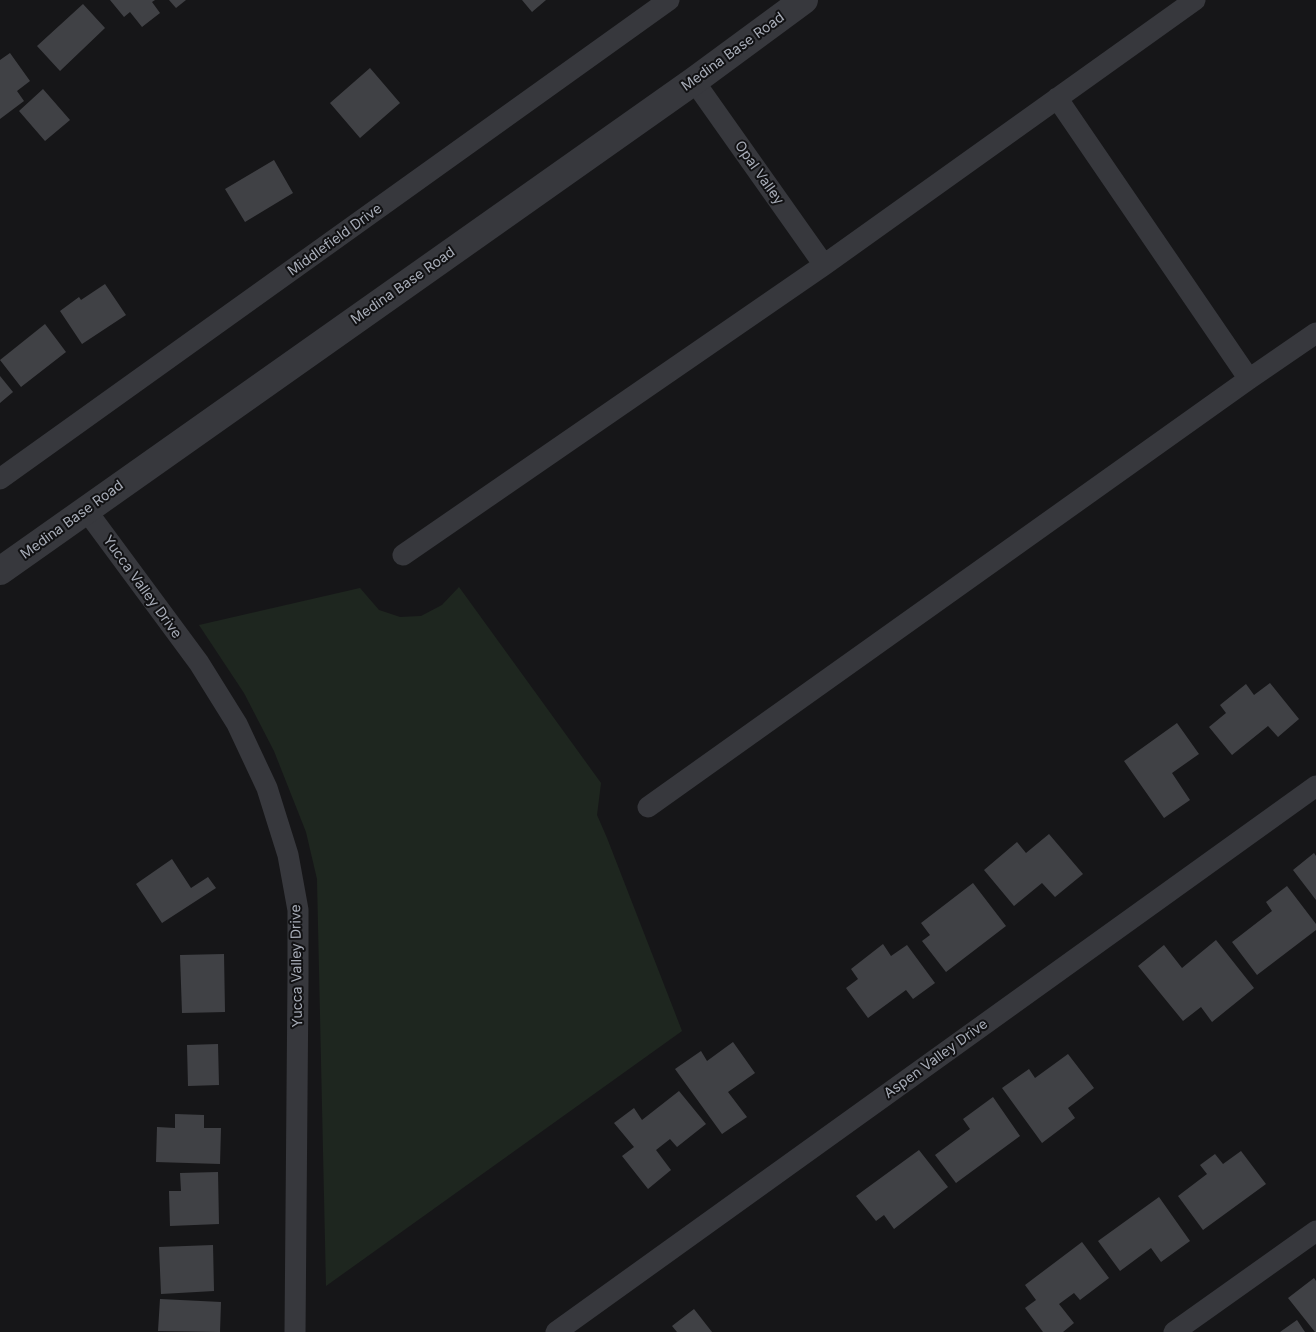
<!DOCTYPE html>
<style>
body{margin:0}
canvas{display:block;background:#161618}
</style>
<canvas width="1316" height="1332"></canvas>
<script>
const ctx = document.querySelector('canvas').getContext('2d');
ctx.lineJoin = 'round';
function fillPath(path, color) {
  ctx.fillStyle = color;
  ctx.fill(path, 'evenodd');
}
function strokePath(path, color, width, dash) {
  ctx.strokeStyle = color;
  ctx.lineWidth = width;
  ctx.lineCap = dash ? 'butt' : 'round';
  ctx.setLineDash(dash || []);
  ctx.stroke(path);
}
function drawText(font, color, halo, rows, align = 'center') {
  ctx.font = font + ' Inter,sans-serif';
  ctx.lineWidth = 4;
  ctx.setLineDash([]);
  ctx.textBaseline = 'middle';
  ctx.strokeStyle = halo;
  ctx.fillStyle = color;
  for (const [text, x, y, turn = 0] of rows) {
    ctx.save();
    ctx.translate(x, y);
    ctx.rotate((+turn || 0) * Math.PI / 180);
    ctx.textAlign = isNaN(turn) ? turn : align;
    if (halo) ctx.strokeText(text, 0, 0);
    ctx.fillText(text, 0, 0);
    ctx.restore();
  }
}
const green = new Path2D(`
 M 459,587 L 601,783 L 597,815 L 607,838 L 682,1031 L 326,1286 L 317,879 L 306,832 L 274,751 L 244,693 L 199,625 L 360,588 L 379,610 L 400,617 L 421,616 L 442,605 Z`);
const building = new Path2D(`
 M 110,0 L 155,0 L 152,2 L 160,13 L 142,27 L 130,12 L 124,17 Z
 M 169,0 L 186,0 L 176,8 Z
 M 522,0 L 546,0 L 532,12 Z
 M 83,4 L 105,28 L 60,71 L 37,46 Z
 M 10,53 L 30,81 L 17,91 L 24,101 L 0,119 L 0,60 Z
 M 370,68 L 400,103 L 360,138 L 330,103 Z
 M 43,89 L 70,120 L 45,141 L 19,111 Z
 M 274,160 L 293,193 L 245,222 L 225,189 Z
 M 105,284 L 126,315 L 82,344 L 60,311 L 79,297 L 81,300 Z
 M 45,324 L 66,352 L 21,387 L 0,360 Z
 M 0,376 L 13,392 L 0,403 Z
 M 1270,683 L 1299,719 L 1278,737 L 1268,726 L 1232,755 L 1209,727 L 1226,713 L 1220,705 L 1246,684 L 1254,695 Z
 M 1177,723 L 1199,754 L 1172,773 L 1190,800 L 1164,818 L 1124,761 Z
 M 1049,834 L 1083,874 L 1055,897 L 1042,883 L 1014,906 L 984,870 L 1017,842 L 1026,853 Z
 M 1314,853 L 1316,856 L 1316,900 L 1293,870 Z
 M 172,859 L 191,888 L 208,877 L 216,888 L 162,923 L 136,884 Z
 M 973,883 L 1006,926 L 946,972 L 922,941 L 930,935 L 921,923 Z
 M 1287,886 L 1316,924 L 1316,930 L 1257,975 L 1232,942 L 1272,911 L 1266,902 Z
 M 1216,940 L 1254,988 L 1212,1022 L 1201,1007 L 1183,1021 L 1138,966 L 1164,945 L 1182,968 Z
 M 883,944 L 891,956 L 907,945 L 935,983 L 913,999 L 906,990 L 868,1018 L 846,988 L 858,979 L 851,969 Z
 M 224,954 L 225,1012 L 182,1013 L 180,955 Z
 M 733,1042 L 755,1073 L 728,1092 L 747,1117 L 722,1134 L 675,1069 L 701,1051 L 707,1061 Z
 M 218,1044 L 219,1085 L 188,1086 L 187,1045 Z
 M 1068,1054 L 1094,1088 L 1068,1108 L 1075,1118 L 1042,1143 L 1002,1088 L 1029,1069 L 1035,1078 Z
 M 679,1091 L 706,1124 L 677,1147 L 670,1139 L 656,1150 L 671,1170 L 648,1189 L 622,1156 L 634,1147 L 614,1123 L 634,1108 L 642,1120 Z
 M 993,1097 L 1020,1136 L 956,1183 L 935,1155 L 970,1129 L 963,1119 Z
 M 175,1114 L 204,1115 L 204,1128 L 221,1128 L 220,1164 L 156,1162 L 157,1127 L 175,1128 Z
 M 919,1150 L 948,1187 L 894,1229 L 884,1215 L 876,1221 L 856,1196 Z
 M 1241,1151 L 1266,1184 L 1203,1230 L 1178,1196 L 1207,1174 L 1200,1165 L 1215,1154 L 1223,1164 Z
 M 218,1172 L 219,1224 L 170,1226 L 169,1191 L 181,1191 L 180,1173 Z
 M 1159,1197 L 1190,1241 L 1161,1262 L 1151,1248 L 1120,1271 L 1098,1241 Z
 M 1082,1242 L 1109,1278 L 1080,1300 L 1074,1293 L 1059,1304 L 1074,1323 L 1063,1332 L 1043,1332 L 1025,1308 L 1036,1300 L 1025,1285 Z
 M 213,1245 L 214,1291 L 161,1294 L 159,1247 Z
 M 1314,1278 L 1316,1281 L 1316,1332 L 1315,1332 L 1288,1298 Z
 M 160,1299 L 221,1302 L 220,1332 L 158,1331 Z
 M 694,1309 L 712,1332 L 677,1332 L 672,1326 Z
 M 1297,1320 L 1305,1332 L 1280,1332 Z`);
const minor = new Path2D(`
 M 694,81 L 824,265
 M 1057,98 L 1249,379
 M 0,479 L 669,0
 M 86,510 L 199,663 L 237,724 L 267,788 L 288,855 L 298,910 L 298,977 L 295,1332
 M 403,555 L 824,265 L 1195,0
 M 648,807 L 1249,379 L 1316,333
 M 556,1332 L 1316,786
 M 1174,1332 L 1316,1231`);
const tertiary = new Path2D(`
 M 0,571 L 694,81 L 804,0`);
const streetNames = [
 ["Medina Base Road",733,52,-36],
 ["Opal Valley",759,173,55],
 ["Middlefield Drive",335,240,-36],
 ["Medina Base Road",403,286,-35],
 ["Medina Base Road",72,520,-36],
 ["Yucca Valley Drive",142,587,54],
 ["Yucca Valley Drive",297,966,-91],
 ["Aspen Valley Drive",936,1059,-36]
];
fillPath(green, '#1e261f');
fillPath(building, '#404145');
strokePath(minor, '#37383d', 21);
strokePath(tertiary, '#37383d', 28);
drawText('14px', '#a8adb8', '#111113', streetNames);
</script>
